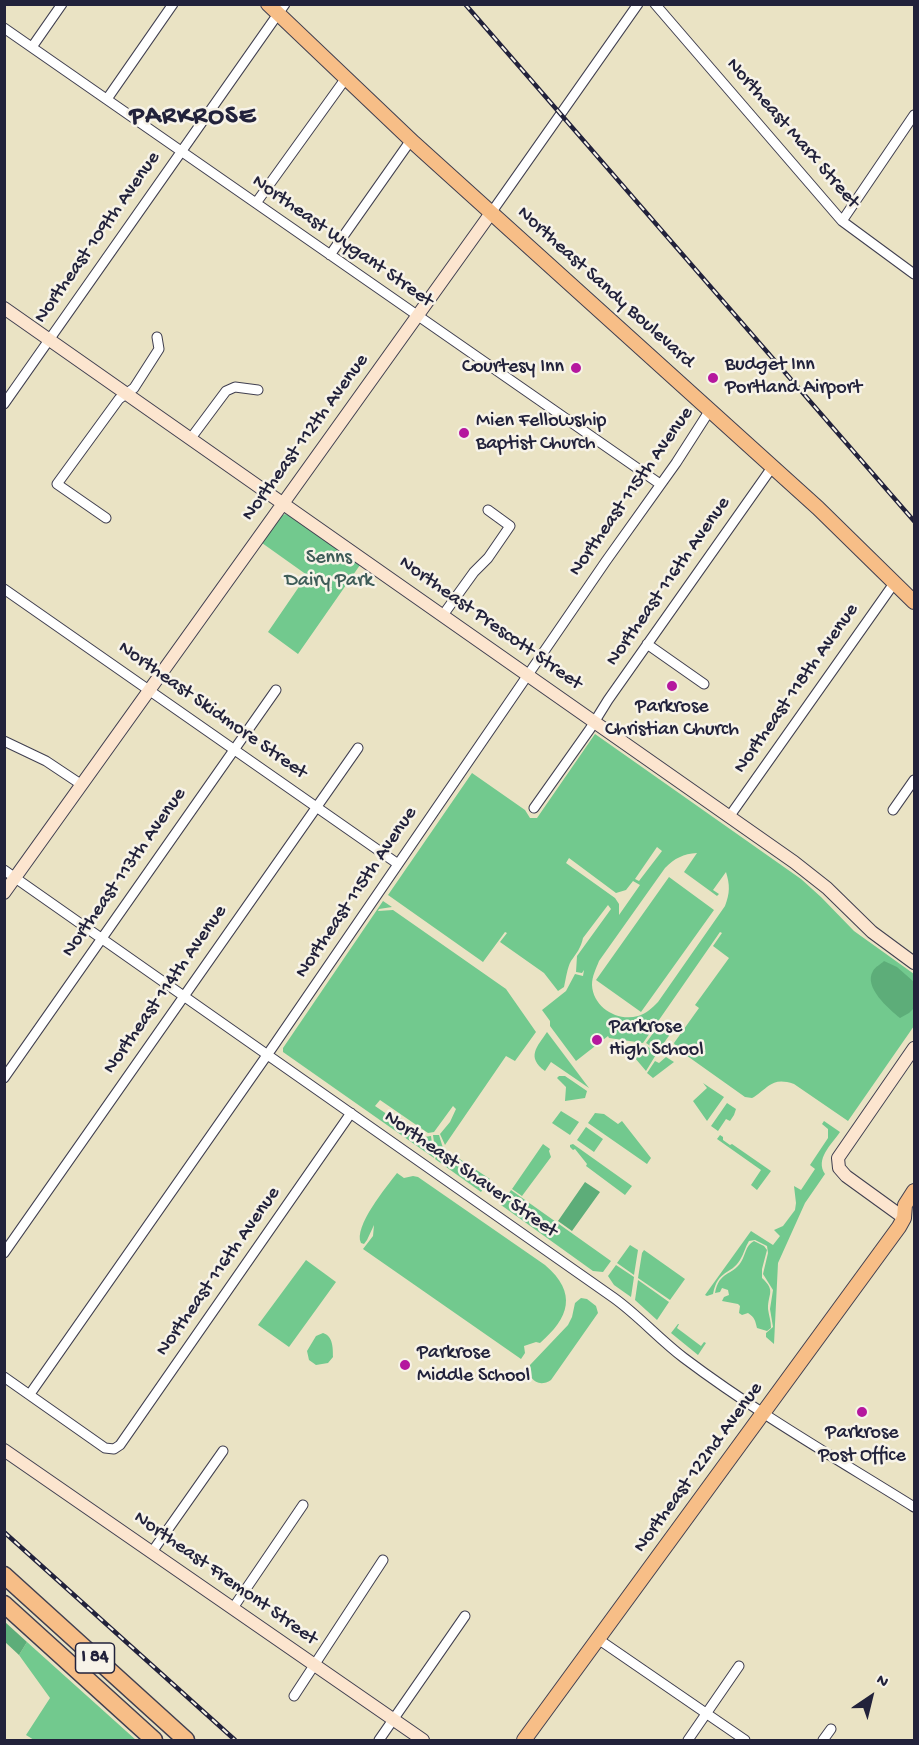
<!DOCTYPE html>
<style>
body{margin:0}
#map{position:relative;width:919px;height:1745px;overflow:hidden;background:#eae3c4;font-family:"Gochi Hand",sans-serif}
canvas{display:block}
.frame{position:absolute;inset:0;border:6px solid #22223b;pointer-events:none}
.north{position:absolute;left:841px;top:1667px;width:60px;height:60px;-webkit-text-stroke:4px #f7f3e8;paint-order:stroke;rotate:35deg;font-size:16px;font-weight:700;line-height:24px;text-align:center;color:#22223b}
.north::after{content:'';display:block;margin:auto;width:21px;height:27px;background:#22223b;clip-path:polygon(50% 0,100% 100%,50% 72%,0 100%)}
</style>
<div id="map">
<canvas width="919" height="1745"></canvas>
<div class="frame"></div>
<div class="north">N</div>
</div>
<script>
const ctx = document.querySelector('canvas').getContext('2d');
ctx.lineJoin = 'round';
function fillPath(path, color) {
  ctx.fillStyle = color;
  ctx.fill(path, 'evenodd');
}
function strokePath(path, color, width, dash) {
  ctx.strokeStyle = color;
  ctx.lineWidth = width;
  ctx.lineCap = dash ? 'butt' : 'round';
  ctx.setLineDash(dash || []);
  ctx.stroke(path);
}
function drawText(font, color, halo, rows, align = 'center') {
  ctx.font = font + ' "Gochi Hand",sans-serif';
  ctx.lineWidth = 5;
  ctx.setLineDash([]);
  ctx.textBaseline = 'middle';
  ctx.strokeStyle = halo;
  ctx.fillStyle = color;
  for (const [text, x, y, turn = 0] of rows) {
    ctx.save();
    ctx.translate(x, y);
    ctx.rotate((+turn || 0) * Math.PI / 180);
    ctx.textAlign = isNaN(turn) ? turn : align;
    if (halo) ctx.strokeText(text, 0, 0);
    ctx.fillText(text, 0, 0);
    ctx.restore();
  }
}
const green = new Path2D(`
 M 285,514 L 288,515 L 360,565 L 298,654 L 268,632 L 307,575 L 262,543 L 282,516 Z
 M 595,734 L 801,879 L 821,897 L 854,931 L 914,974 L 914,1026 L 848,1121 L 794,1084 C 773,1077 770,1086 754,1097 L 752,1098 L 745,1097 L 676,1048 L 674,1043 L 699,1008 L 695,1005 L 729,958 L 713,946 L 722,933 L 720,932 L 643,1043 L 609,1038 L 608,1036 L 576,1061 L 550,1026 L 550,1021 L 542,1010 L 566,991 L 575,974 L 583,976 L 584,970 L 582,973 L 576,972 L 577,956 L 611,909 L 608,905 L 583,938 C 581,948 576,954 571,961 C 567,968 566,979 564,987 L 558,991 L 544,973 L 500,942 L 507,933 L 505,932 L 483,962 L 388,895 L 472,773 L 525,810 L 530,818 L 537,818 ZM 657,847 L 662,851 L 639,881 L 635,879 ZM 697,853 L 684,872 L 717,896 L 719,894 L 713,890 L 726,872 C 730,885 730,893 725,906 L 658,1002 C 652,1008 646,1014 638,1016 C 617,1022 593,1007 592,985 C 592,976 596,969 599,961 L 665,868 C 675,858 683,854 697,853 ZM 569,858 L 616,893 L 626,890 L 633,881 L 640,885 L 619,915 L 619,904 L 615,898 L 566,863 Z
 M 669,877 L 714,910 L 641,1012 L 596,980 Z
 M 383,901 L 392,907 L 379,909 L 378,911 L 393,910 L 506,989 L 536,1032 L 515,1061 L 506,1056 L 445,1145 L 440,1134 L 450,1122 L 456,1109 L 453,1106 L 434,1132 L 428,1133 L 380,1100 L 375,1106 L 397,1121 L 400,1118 L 403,1120 L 424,1137 L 431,1136 L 434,1158 L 283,1052 L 283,1048 Z
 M 659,1025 L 671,1033 L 658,1051 L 646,1043 Z
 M 547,1032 L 589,1088 L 551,1062 L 545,1071 C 526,1057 537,1047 547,1032 Z
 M 645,1045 L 657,1053 L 646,1071 L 635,1058 Z
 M 666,1057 L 674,1062 L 653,1078 L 647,1073 L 655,1061 L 659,1063 Z
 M 559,1076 L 565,1076 L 587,1091 L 585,1098 L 565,1101 L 566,1087 L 557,1078 Z
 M 703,1083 L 724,1097 L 707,1121 L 693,1101 L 707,1088 Z
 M 727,1103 L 736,1109 L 734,1115 L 730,1121 L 726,1119 L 718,1131 L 711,1126 Z
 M 561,1111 L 579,1122 L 570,1135 L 552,1123 Z
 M 595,1113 L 604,1114 L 618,1124 L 622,1121 L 651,1158 L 647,1164 L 588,1123 Z
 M 824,1121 L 840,1132 C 831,1145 815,1159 825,1174 L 805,1203 L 778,1263 L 774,1344 L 766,1337 L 766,1333 L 773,1327 L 770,1309 L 773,1290 L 763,1274 L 768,1253 L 767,1246 L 755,1240 L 749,1241 C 745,1247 744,1254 740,1260 C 731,1275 718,1269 713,1294 L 707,1296 L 705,1295 L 751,1231 L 773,1245 L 780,1236 L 774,1230 L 783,1226 L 795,1210 L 796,1203 L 794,1186 L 801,1190 L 815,1169 L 810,1165 L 828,1138 L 828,1129 L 822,1124 Z
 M 586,1127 L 603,1139 L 594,1152 L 577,1140 Z
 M 433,1135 L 439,1135 L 443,1148 L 490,1179 L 481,1192 L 435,1159 L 436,1157 Z
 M 720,1135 L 723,1137 L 723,1140 L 730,1145 L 732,1144 L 771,1171 L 757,1190 L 751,1185 L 761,1170 L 717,1139 Z
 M 543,1144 L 550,1149 L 549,1151 L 551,1157 L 522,1196 L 512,1189 Z
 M 573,1144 L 632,1186 L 625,1195 L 586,1166 L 587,1164 L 575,1149 L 573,1150 L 570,1147 L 570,1145 Z
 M 397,1173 L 404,1178 L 413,1176 L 418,1177 L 545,1265 C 578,1293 569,1318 540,1343 L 536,1342 L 524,1346 L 525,1353 L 521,1359 L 363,1249 L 373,1236 L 374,1225 L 367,1240 L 364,1244 L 361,1243 C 353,1227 387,1186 397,1173 Z
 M 511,1190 L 611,1261 L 603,1272 L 593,1271 L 501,1205 Z
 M 754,1241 L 764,1246 L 767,1250 L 762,1269 L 762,1278 C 776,1291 768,1293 768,1309 C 769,1316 771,1321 771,1328 L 767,1331 L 757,1328 C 755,1320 755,1318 748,1313 L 742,1315 L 739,1313 L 740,1306 L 738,1304 L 722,1301 L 724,1297 L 729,1295 L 728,1290 L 722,1288 L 720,1292 L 715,1293 C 719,1271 732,1276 741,1262 C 746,1254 745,1246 754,1241 Z
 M 630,1245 L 638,1250 L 634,1275 L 617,1263 Z
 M 644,1250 L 685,1279 L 670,1300 L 638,1278 L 642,1253 Z
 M 306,1260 L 336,1282 L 289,1347 L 258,1325 Z
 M 616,1265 L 634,1277 L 631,1297 L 614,1285 L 608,1276 Z
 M 638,1280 L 669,1302 L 657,1320 L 635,1300 Z
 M 581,1298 L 587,1299 L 596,1306 L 598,1313 L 551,1380 C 539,1388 527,1380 530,1365 L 568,1325 L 572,1317 L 575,1303 Z
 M 678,1324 L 679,1324 L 677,1328 L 701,1346 L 704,1342 L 706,1343 L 698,1355 L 671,1333 Z
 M 323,1333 C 333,1336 333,1348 333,1357 L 328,1363 L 316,1365 L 309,1360 L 307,1351 L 316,1336 Z
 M 27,1642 L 136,1740 L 34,1740 L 26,1735 L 50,1698 L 19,1655 Z`);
const forest = new Path2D(`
 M 884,961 L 897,967 L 914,982 L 914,1008 L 909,1013 L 900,1018 C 889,1009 863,987 873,971 C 875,967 881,964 884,961 Z
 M 585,1182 L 600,1192 L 572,1231 L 558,1221 Z
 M 5,1622 L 27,1642 L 19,1655 L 5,1642 Z`);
const street = new Path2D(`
 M 655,4 L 842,221 L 914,274
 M 4,28 L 660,484
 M 32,47 L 62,4
 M 107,99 L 173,4
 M 256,203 L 346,78
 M 491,213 L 638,4
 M 842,221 L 914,115
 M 330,255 L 411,140
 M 4,404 L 285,4
 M 191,438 L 226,391 L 235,387 L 258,390
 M 106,518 L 57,484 L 119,399 L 134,388 L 159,349 L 157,337
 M 4,589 L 398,864
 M 443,615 L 474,572 L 488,558 L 510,526 L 488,510
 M 647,644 L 704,684
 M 4,741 L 46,761 L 82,785
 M 534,808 L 590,729 L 608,700 L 773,466
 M 893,810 L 914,780
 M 729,817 L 895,582
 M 4,870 L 614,1298 C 639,1316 659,1339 684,1358 C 757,1413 837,1459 914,1507
 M 4,1078 L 276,690
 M 4,1253 L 358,748
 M 4,1377 L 105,1448 L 114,1449 L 120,1445 L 351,1113
 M 30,1394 L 272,1048 L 606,561 L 676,463 L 710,410
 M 152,1552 L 223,1451
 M 233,1608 L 303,1505
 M 598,1639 L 745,1740
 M 294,1696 L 383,1560
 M 379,1740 L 465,1616
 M 688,1740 L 739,1666
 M 823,1740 L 831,1729`);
const secondary = new Path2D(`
 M 4,308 L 794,862 L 827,888 L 872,932 L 914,963
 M 4,893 L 491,213
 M 904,1218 L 846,1176 L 839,1168 L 838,1158 L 914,1048
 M 4,1450 L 423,1740`);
const primary = new Path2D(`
 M 268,4 L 414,143 L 818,508 L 914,602
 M 524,1740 L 899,1227 L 904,1218 L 905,1205 L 914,1191`);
const highway = new Path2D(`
 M 4,1575 L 186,1740
 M 4,1604 L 154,1740`);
const rail = new Path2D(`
 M 465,4 L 914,521
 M 4,1532 L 235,1740`);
const markers = [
 [576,368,6,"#b5179e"],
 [713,378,6,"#b5179e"],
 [464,433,6,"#b5179e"],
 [672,686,6,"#b5179e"],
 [597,1040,6,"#b5179e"],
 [405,1365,6,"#b5179e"],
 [862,1412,6,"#b5179e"]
];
const shields = [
 [95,1658,39]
];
const shieldNames = [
 ["I 84",95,1658]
];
const streetNames = [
 ["Northeast Marx Street",792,134,49],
 ["Northeast 109th Avenue",98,238,-55],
 ["Northeast Wygant Street",342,242,35],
 ["Northeast Sandy Boulevard",605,288,42],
 ["Northeast 112th Avenue",306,438,-54],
 ["Northeast 115th Avenue",632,492,-55],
 ["Northeast 116th Avenue",669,582,-55],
 ["Northeast Prescott Street",490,624,35],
 ["Northeast 118th Avenue",797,689,-55],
 ["Northeast Skidmore Street",212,711,35],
 ["Northeast 113th Avenue",125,873,-55],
 ["Northeast 115th Avenue",357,893,-56],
 ["Northeast 114th Avenue",166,990,-55],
 ["Northeast Shaver Street",470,1175,35],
 ["Northeast 116th Avenue",219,1272,-55],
 ["Northeast 122nd Avenue",699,1468,-54],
 ["Northeast Fremont Street",225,1579,35]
];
const poiNames = [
 ["Budget Inn",725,366],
 ["Portland Airport",725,389],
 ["Courtesy Inn",564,368,"right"],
 ["Mien Fellowship",476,422],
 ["Baptist Church",476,445],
 ["Parkrose",672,708,"center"],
 ["Christian Church",672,731,"center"],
 ["Parkrose",609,1028],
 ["High School",609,1051],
 ["Parkrose",417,1354],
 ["Middle School",417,1377],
 ["Parkrose",862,1434,"center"],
 ["Post Office",862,1457,"center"]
];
const parkNames = [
 ["Senns",329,559],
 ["Dairy Park",329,582]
];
const districtNames = [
 ["PARKROSE",193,118]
];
fillPath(green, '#72c98e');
fillPath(forest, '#5dad79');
strokePath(street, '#403f50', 11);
strokePath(secondary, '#403f50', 14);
strokePath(primary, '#403f50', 16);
strokePath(highway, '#403f50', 19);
strokePath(street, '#fff', 9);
strokePath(secondary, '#fce5cf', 12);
strokePath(primary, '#f7be87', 14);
strokePath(highway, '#f7be87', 16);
strokePath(rail, '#22223b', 4.5);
strokePath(rail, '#f7f3e8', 2, [7]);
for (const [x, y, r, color] of markers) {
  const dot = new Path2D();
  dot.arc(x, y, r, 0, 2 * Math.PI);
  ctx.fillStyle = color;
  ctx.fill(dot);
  strokePath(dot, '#f7f3e8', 2);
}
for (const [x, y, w] of shields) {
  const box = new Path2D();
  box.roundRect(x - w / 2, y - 15, w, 30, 4.5);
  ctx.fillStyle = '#f7f3e8';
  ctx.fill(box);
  strokePath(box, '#22223b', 1.5);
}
drawText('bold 18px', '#22223b', null, shieldNames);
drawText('20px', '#22223b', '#f7f3e8', streetNames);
drawText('20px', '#22223b', '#f7f3e8', poiNames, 'left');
drawText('20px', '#3e5c58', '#f7f3e8', parkNames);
ctx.letterSpacing = '1.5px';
drawText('bold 26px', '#22223b', '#f7f3e8', districtNames);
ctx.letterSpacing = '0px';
</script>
